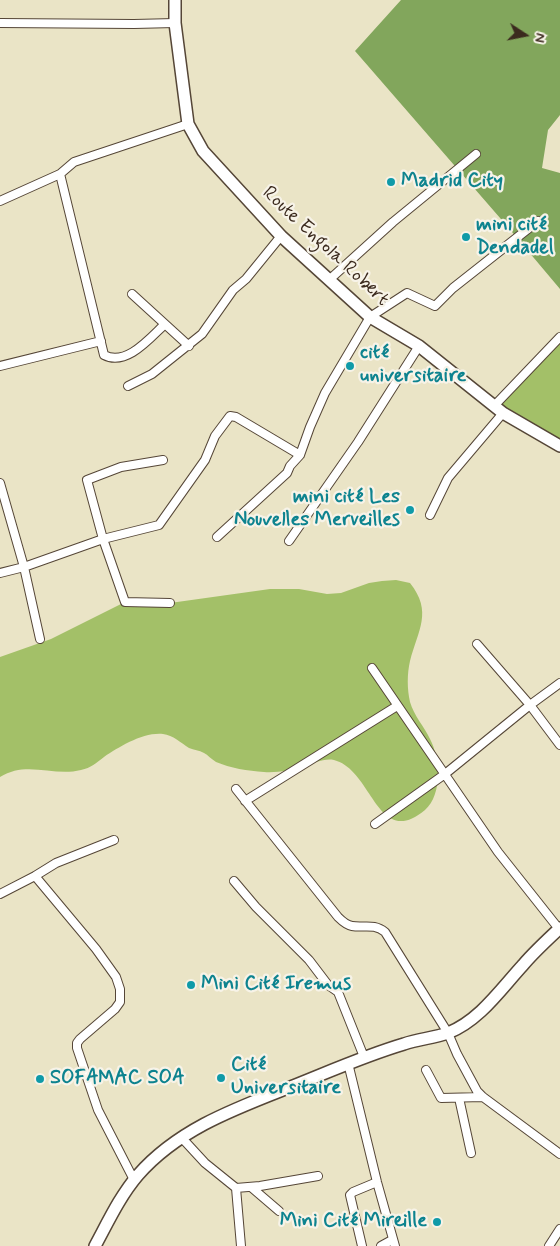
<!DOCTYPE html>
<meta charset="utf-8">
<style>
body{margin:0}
#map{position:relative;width:560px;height:1246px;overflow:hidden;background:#eae4c6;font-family:Mynerve,sans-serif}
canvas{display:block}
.north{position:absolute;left:500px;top:10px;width:50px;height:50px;-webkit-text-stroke:4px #f7f3e8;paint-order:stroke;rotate:101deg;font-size:14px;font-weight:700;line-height:20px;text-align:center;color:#3b2a1e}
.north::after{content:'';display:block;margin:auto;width:18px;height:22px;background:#3b2a1e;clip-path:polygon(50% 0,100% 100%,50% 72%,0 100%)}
</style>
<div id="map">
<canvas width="560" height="1246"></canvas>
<div class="north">N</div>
</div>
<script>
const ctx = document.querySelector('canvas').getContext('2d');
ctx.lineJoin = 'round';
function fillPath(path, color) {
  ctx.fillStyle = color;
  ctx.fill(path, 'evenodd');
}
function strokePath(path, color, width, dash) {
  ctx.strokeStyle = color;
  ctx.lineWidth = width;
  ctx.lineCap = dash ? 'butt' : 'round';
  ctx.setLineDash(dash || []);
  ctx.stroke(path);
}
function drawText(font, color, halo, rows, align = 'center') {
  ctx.font = font + ' Mynerve,sans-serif';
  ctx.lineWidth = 4.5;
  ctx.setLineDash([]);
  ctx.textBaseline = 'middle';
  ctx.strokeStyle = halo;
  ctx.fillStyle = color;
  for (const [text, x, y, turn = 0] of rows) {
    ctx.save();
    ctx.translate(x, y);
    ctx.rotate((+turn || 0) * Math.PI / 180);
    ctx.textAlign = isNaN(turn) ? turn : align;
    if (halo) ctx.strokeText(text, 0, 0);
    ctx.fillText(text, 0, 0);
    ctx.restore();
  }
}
const green = new Path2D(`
 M 560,339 L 560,446 L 496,406 Z
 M 396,580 L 410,583 C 433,612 418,630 410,661 C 407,674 407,689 410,702 C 414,716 424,726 430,739 C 440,758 443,794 425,810 C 377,850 373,770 334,760 C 324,758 314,763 305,766 C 292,770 277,773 264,772 C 248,771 230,768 216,762 C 211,759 208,755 204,753 C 199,750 194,750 189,748 C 181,743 173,735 163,734 C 143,732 119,747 104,757 C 96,763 91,768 81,770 C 53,777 27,760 0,777 L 0,657 L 51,639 L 125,602 L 170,603 L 270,589 L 299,589 L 327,594 L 341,593 L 369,583 L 382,581 Z`);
const forest = new Path2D(`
 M 401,0 L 560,0 L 560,115 L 548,130 L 542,168 L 560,173 L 560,289 L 507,226 L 355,51 Z`);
const street = new Path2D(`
 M 0,23 L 134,24 L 175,23
 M 60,174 L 104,355 C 126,367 150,338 164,325
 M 0,201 L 60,174 L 74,162 L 188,124
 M 329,280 L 393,222 L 476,154
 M 132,294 L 189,346
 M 0,366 L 101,341
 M 128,386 L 152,374 L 202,334 L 233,290 L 246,279 L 281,236
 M 494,406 L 560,337
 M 163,460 L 121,467 L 87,480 L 103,539 L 125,602 L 170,603
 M 0,483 L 24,567 L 40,639
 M 430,515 L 448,478 L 503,413
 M 217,537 L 287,473 L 290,466 L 300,455 L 310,427 L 325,393 L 370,317 L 407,293 L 435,306 L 453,288 L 538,221
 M 289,541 L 358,442 L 419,346
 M 0,573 L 24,567 L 103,539 L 159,525 L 205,460 L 215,436 L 230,416 L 236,417 L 300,455
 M 477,644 L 530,705 L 560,745
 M 372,668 L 498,852 L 559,929
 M 236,789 L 338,917 C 342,921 346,925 352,926 C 364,928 374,923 385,932 L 448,1033 L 457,1054 L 477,1091 L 483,1097 L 560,1154
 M 245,801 L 397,706
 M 375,824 L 445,774 L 530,705 L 560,683
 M 35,876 L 96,949 L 116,977 L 120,989 L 120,1002 L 115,1009 L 80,1039 L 77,1043 L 77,1048 L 98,1110 L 134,1180
 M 234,881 L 256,907 L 309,960 L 328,985 L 338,992 L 364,1057
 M 0,894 L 35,876 L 56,863 L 114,840
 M 348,1063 L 377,1182 L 395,1246
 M 426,1070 L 441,1098 L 483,1097
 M 459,1098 L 471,1153
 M 181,1137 L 205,1163 L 236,1188 L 241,1246
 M 251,1187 L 279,1211
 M 236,1188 L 260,1186 L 318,1176
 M 362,1246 L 350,1195 L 353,1192 L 377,1182
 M 381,1246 L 392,1240
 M 549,1246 L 560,1229`);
const secondary = new Path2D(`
 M 175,0 L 175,23 L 188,124 L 203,151 L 281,236 L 370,317 L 419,346 L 503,413 L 560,446
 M 95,1246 C 108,1222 120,1196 138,1175 C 180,1127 240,1107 298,1084 C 333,1070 367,1055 404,1044 C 418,1039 434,1038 448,1033 C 480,1020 500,990 523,965 C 534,952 547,940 560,928`);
const markers = [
 [391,182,5,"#0f9aa8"],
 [466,237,5,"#0f9aa8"],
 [350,366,5,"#0f9aa8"],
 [410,510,5,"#0f9aa8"],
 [191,985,5,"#0f9aa8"],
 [221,1078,5,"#0f9aa8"],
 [40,1079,5,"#0f9aa8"],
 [437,1222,5,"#0f9aa8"]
];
const cultureNames = [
 ["Madrid City",401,182],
 ["mini cité",476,226],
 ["Dendadel",476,249],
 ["cité",360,354],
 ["universitaire",360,377],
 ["mini cité Les",400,498,"right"],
 ["Nouvelles Merveilles",400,521,"right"],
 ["Mini Cité Iremus",201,985],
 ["Cité",231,1066],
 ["Universitaire",231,1089],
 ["SOFAMAC SOA",50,1079],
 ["Mini Cité Mireille",427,1222,"right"]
];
const streetNames = [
 ["Route Engola Robert",325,247,43]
];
fillPath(green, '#a3c068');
fillPath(forest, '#82a65c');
strokePath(street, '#554637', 10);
strokePath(secondary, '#554637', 14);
strokePath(street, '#fff', 8);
strokePath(secondary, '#fff', 11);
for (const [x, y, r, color] of markers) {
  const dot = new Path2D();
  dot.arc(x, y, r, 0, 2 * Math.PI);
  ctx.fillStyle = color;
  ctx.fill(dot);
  strokePath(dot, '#f7f3e8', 2);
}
drawText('bold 20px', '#0d838f', '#f7f3e8', cultureNames, 'left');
drawText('20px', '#3b2a1e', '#f7f3e8', streetNames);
</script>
